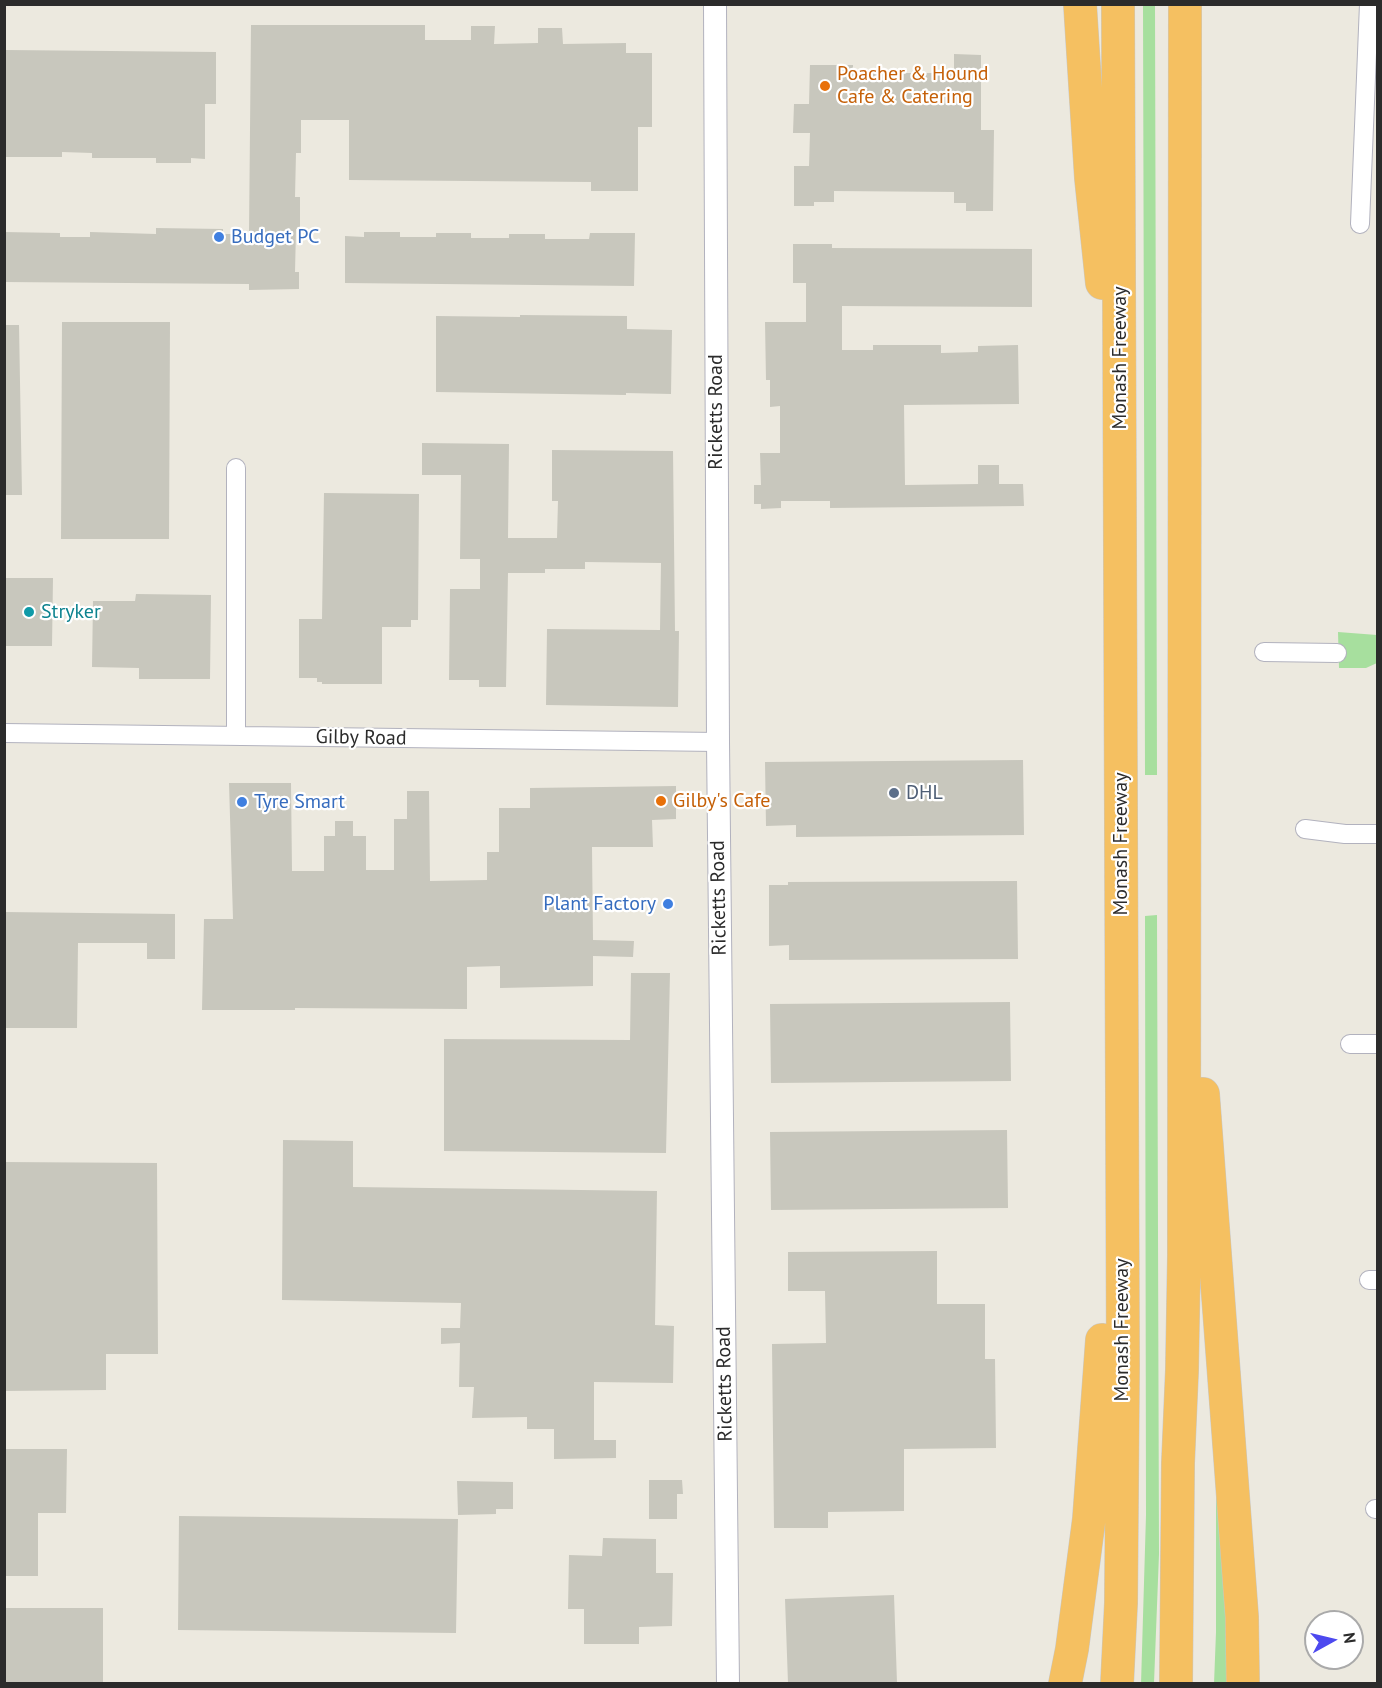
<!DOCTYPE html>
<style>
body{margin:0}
#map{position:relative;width:1382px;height:1688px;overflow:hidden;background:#ece9df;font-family:"PT Sans",sans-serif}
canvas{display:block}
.frame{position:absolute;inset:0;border:6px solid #2b2b2b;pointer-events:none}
.north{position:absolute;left:1304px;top:1610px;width:60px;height:60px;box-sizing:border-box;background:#fff;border:2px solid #aaa;border-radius:50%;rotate:82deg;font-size:16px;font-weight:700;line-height:24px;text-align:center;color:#2b2b2b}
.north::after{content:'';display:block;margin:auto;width:21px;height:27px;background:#4d49ef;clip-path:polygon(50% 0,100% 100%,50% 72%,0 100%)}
</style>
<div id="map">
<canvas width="1382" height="1688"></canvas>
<div class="frame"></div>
<div class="north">N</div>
</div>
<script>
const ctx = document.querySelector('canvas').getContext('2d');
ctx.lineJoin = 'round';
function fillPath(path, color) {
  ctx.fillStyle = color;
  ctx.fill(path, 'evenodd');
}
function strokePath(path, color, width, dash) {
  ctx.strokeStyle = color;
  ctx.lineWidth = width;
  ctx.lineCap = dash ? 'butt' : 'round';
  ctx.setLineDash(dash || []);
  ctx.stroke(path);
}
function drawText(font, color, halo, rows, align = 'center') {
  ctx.font = font + ' "PT Sans",sans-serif';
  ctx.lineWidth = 4.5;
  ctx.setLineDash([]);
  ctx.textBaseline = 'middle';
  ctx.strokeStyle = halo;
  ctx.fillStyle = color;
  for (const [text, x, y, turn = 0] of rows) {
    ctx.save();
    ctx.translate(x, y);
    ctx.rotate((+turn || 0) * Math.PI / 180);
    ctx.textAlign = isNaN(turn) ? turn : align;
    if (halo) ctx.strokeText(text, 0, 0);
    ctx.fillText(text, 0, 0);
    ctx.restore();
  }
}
const green = new Path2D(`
 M 1143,5 L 1155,5 L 1157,775 L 1145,775 Z
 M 1338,632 L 1377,635 L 1377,663 L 1366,668 L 1339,668 Z
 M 1157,915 L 1159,1554 L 1154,1683 L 1141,1684 L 1146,1515 L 1145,916 Z
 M 1216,1468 L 1234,1683 L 1214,1684 L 1216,1632 Z`);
const building = new Path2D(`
 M 251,25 L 425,25 L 425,40 L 471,40 L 471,26 L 495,26 L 494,44 L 538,43 L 538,28 L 562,28 L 563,44 L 626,43 L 626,53 L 652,53 L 652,127 L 638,127 L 638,191 L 591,191 L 591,182 L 349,180 L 349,120 L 301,120 L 301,153 L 296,153 L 295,197 L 300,197 L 300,229 L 296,229 L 295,272 L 299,272 L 299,289 L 249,290 L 249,284 L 4,282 L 4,232 L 60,233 L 60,237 L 90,237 L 90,232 L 156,234 L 156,228 L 223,229 L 223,234 L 249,234 Z
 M 6,50 L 216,52 L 216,104 L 205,104 L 205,159 L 191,158 L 191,163 L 156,163 L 156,158 L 92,158 L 92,153 L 62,152 L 62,157 L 4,157 Z
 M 954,54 L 981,55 L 981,130 L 994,130 L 993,211 L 966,211 L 966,203 L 954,203 L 954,192 L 834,191 L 834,202 L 814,202 L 814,206 L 794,206 L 794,166 L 809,166 L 810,133 L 793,133 L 794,104 L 809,104 L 810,65 L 853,65 L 853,73 L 954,73 Z
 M 364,232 L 400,232 L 400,237 L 436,237 L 436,233 L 471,233 L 471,238 L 509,238 L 509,234 L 545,234 L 545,239 L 589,239 L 590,233 L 635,233 L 634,286 L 345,283 L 345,236 L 364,237 Z
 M 793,244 L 832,244 L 832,248 L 1032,249 L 1032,307 L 842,306 L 842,350 L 873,350 L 873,345 L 941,345 L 941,353 L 978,352 L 978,346 L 1018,345 L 1019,404 L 904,405 L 905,485 L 978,484 L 978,465 L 999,465 L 999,484 L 1023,484 L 1024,506 L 830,508 L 830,501 L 781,501 L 781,508 L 761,509 L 761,504 L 754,504 L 754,485 L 761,485 L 760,453 L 780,453 L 780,406 L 770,407 L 770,380 L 766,380 L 765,322 L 806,322 L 806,283 L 793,283 Z
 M 520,315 L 627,316 L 627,329 L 672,330 L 671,394 L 626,393 L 626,395 L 436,392 L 436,316 L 520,317 Z
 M 62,322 L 170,322 L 169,539 L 61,539 Z
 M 4,325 L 19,325 L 22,495 L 4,495 Z
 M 422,443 L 509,444 L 508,538 L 557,538 L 558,501 L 552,501 L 552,450 L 673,451 L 675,631 L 679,631 L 678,707 L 546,705 L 547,629 L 660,630 L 661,563 L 585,562 L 585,569 L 545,569 L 545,573 L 508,573 L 506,687 L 479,687 L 479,680 L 449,680 L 450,589 L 480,589 L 480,559 L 460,559 L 461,475 L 422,475 Z
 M 324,493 L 419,494 L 418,620 L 411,620 L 411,627 L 382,627 L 382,684 L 322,684 L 322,682 L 317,682 L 317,678 L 299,678 L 299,619 L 322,619 Z
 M 4,578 L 53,578 L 52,646 L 4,646 Z
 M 136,594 L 211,595 L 210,679 L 139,679 L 139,668 L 92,667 L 93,601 L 135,601 Z
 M 1023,760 L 1024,835 L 796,837 L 796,825 L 766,826 L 765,762 Z
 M 229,783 L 291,783 L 292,871 L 324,871 L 324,836 L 335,836 L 335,821 L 353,821 L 353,836 L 366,836 L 366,870 L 394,870 L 394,819 L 407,819 L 407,791 L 429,791 L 430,881 L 487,880 L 487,852 L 499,852 L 499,808 L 530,808 L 530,788 L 676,786 L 676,819 L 652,820 L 653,847 L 592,847 L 593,940 L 634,941 L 633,957 L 593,956 L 593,986 L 500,988 L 500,966 L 467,967 L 467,1009 L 295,1008 L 295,1010 L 202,1010 L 204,919 L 233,919 Z
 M 1017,881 L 1018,959 L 789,960 L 789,945 L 769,946 L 769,885 L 788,885 L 788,882 Z
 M 4,912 L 175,914 L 175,959 L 147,959 L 147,943 L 78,943 L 77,1028 L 4,1028 Z
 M 631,973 L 670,973 L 666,1153 L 444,1151 L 444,1039 L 630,1040 Z
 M 1010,1002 L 1011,1081 L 771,1083 L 770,1004 Z
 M 1007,1130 L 1008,1208 L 771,1210 L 770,1132 Z
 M 283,1140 L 353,1141 L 353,1187 L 657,1191 L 655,1325 L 674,1326 L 673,1383 L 594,1382 L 594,1440 L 616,1440 L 616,1458 L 554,1459 L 554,1429 L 527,1429 L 527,1417 L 472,1418 L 474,1387 L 459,1387 L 460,1343 L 441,1344 L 441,1328 L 460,1328 L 461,1303 L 282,1300 Z
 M 4,1162 L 157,1163 L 158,1354 L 106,1354 L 106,1390 L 4,1391 Z
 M 937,1251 L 937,1304 L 985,1304 L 985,1359 L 995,1359 L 996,1448 L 904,1449 L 904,1511 L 828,1512 L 828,1528 L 774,1528 L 772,1344 L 826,1343 L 825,1291 L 788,1291 L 788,1252 Z
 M 4,1449 L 67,1449 L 66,1513 L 38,1513 L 38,1576 L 4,1576 Z
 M 649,1480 L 682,1480 L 683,1494 L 677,1494 L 677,1519 L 649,1519 Z
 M 457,1481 L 513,1482 L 513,1509 L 496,1509 L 496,1514 L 458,1515 Z
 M 179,1516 L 458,1519 L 456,1633 L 178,1630 Z
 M 603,1538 L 656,1539 L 656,1573 L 673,1573 L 672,1626 L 639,1627 L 639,1644 L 584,1644 L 584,1609 L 568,1609 L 569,1555 L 602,1556 Z
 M 894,1595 L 897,1683 L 788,1683 L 785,1599 Z
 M 4,1608 L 103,1608 L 103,1683 L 4,1683 Z`);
const minor = new Path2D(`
 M 1360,224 L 1369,4
 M 236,468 L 236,736
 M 1264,652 L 1337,653
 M 4,733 L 718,742
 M 1305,829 L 1345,834 L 1378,834
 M 1350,1044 L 1378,1044
 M 1369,1280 L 1378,1280
 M 1375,1509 L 1378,1509`);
const tertiary = new Path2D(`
 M 715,4 L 718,742 L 728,1684`);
const motorway = new Path2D(`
 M 1080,4 L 1091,178 L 1102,283
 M 1203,1094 L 1242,1617 L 1243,1684
 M 1065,1684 L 1072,1649 L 1089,1519 L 1102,1340
 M 1117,1684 L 1121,1603 L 1123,1365 L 1118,4
 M 1176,1684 L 1178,1463 L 1182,1370 L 1184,1256 L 1185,4`);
const markers = [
 [825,86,6,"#e8710a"],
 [219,237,6,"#3f7fe0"],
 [29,612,6,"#0f9aa8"],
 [894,793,6,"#5c6f8a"],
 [661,801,6,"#e8710a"],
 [242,802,6,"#3f7fe0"],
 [668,904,6,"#3f7fe0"]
];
const foodNames = [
 ["Poacher & Hound",837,74],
 ["Cafe & Catering",837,97],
 ["Gilby's Cafe",673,801]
];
const shopNames = [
 ["Budget PC",231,237],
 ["Tyre Smart",254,802],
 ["Plant Factory",656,904,"right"]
];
const streetNames = [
 ["Monash Freeway",1120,358,-90],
 ["Ricketts Road",716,412,-90],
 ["Gilby Road",361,738,1],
 ["Monash Freeway",1121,844,-90],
 ["Ricketts Road",719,898,-91],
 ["Monash Freeway",1122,1330,-90],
 ["Ricketts Road",725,1384,-91]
];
const cultureNames = [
 ["Stryker",41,612]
];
const serviceNames = [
 ["DHL",906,793]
];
fillPath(green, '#a7df9e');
fillPath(building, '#c8c7bd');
strokePath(minor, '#b2b2be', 20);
strokePath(tertiary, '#b2b2be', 24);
strokePath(motorway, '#c8c8c8', 34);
strokePath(minor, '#fff', 18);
strokePath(tertiary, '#fff', 22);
strokePath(motorway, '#f5c061', 33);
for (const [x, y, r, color] of markers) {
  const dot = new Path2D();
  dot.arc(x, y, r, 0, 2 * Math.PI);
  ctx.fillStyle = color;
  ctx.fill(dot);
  strokePath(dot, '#fff', 2);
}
drawText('20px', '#c56008', '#fff', foodNames, 'left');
drawText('20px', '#366cbe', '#fff', shopNames, 'left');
drawText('20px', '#2b2b2b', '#fff', streetNames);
drawText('20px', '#0d838f', '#fff', cultureNames, 'left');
drawText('20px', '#4e5e75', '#fff', serviceNames, 'left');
</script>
